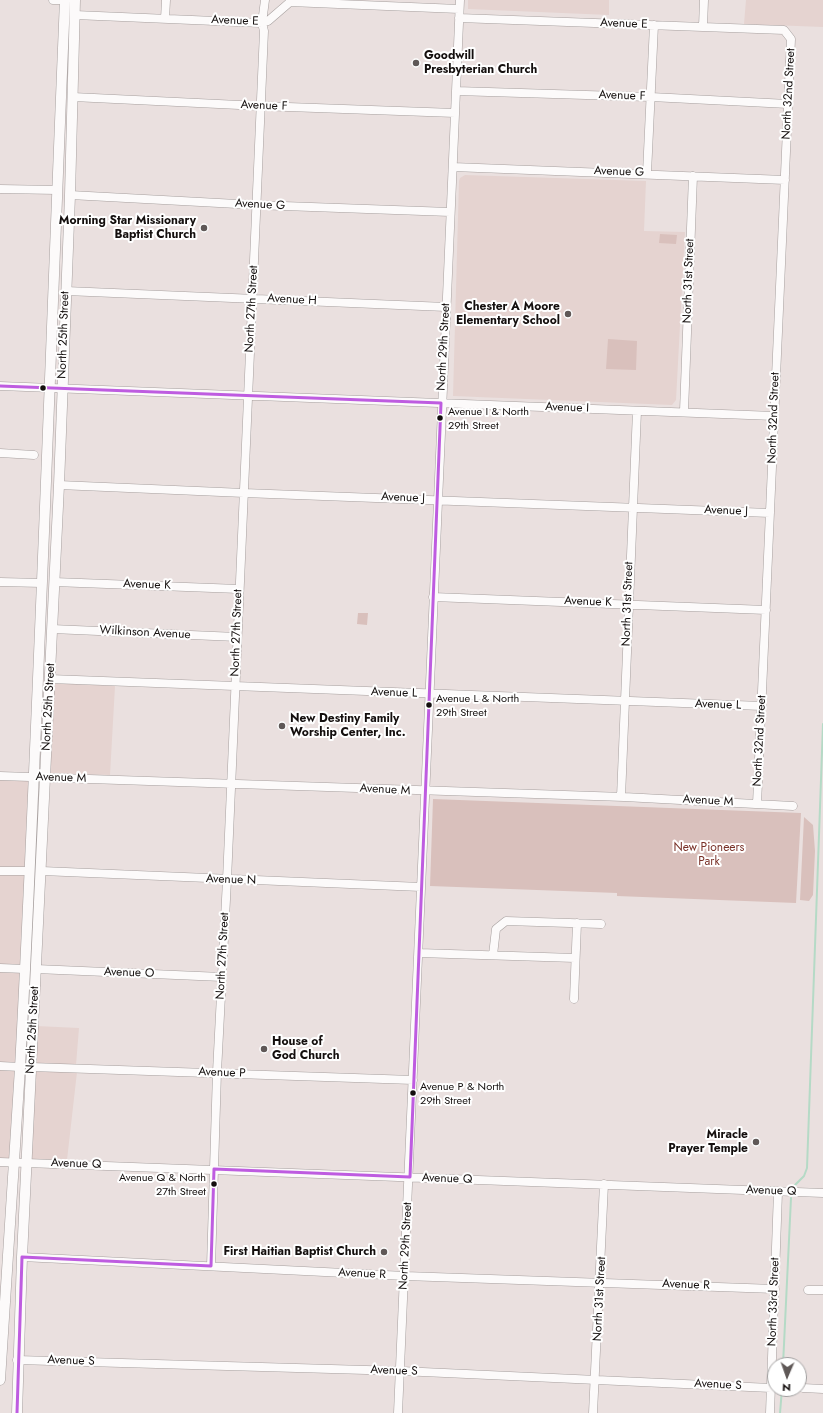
<!DOCTYPE html>
<style>
body{margin:0}
#map{position:relative;width:823px;height:1413px;overflow:hidden;background:#eae0df;font-family:Jost,sans-serif}
canvas{display:block}
.north{position:absolute;left:767px;top:1357px;width:40px;height:40px;box-sizing:border-box;background:#fff;border:1px solid #a19f9f;border-radius:50%;rotate:182deg;font-size:11px;font-weight:700;line-height:16px;text-align:center;color:#140f0e}
.north::after{content:'';display:block;margin:auto;width:14px;height:18px;background:#5f5857;clip-path:polygon(50% 0,100% 100%,50% 72%,0 100%)}
</style>
<div id="map">
<canvas width="823" height="1413"></canvas>
<div class="north">N</div>
</div>
<script>
const ctx = document.querySelector('canvas').getContext('2d');
ctx.lineJoin = 'round';
function fillPath(path, color) {
  ctx.fillStyle = color;
  ctx.fill(path, 'evenodd');
}
function strokePath(path, color, width, dash) {
  ctx.strokeStyle = color;
  ctx.lineWidth = width;
  ctx.lineCap = dash ? 'butt' : 'round';
  ctx.setLineDash(dash || []);
  ctx.stroke(path);
}
function drawText(font, color, halo, rows, align = 'center') {
  ctx.font = font + ' Jost,sans-serif';
  ctx.lineWidth = 4;
  ctx.setLineDash([]);
  ctx.textBaseline = 'middle';
  ctx.strokeStyle = halo;
  ctx.fillStyle = color;
  for (const [text, x, y, turn = 0] of rows) {
    ctx.save();
    ctx.translate(x, y);
    ctx.rotate((+turn || 0) * Math.PI / 180);
    ctx.textAlign = isNaN(turn) ? turn : align;
    if (halo) ctx.strokeText(text, 0, 0);
    ctx.fillText(text, 0, 0);
    ctx.restore();
  }
}
const built = new Path2D(`
 M 468,0 L 609,0 L 609,15 L 468,9 Z
 M 746,0 L 823,0 L 823,27 L 744,24 Z
 M 465,175 L 646,181 L 644,231 L 685,232 L 676,400 L 672,405 L 453,396 L 459,181 L 460,178 Z
 M 53,683 L 115,686 L 110,775 L 49,773 Z
 M 0,779 L 30,780 L 26,867 L 0,867 Z
 M 0,874 L 25,875 L 21,966 L 0,965 Z
 M 0,972 L 21,973 L 17,1063 L 0,1062 Z
 M 36,1026 L 79,1028 L 76,1065 L 34,1064 Z
 M 0,1070 L 16,1071 L 11,1158 L 0,1158 Z
 M 34,1071 L 77,1072 L 67,1160 L 31,1159 Z`);
const green = new Path2D(`
 M 660,234 L 677,235 L 676,244 L 659,243 Z
 M 608,339 L 637,341 L 636,370 L 606,369 Z
 M 358,613 L 368,613 L 367,625 L 357,624 Z
 M 433,799 L 801,813 L 796,903 L 617,896 L 617,893 L 430,886 Z
 M 804,817 L 813,825 L 815,851 L 813,895 L 809,901 L 800,900 Z`);
const stream = new Path2D(`
 M 794,1186 L 804,1176 L 807,1168 L 823,724
 M 783,1365 L 791,1198
 M 780,1413 L 782,1389`);
const minor = new Path2D(`
 M 53,0 L 65,0
 M 75,15 L 262,23 L 268,21 L 290,2 L 459,9
 M 459,18 L 784,30 L 791,39 L 757,804
 M 165,19 L 166,0
 M 703,27 L 704,0
 M 456,91 L 651,97 L 788,104
 M 73,97 L 260,106 L 455,113
 M 453,167 L 785,180
 M 647,173 L 654,25
 M 0,189 L 57,190
 M 70,195 L 256,205 L 450,212
 M 66,291 L 446,307
 M 0,386 L 774,416
 M 684,411 L 693,176
 M 0,453 L 34,455
 M 59,485 L 244,493 L 770,513
 M 0,582 L 42,583
 M 54,582 L 239,589
 M 433,597 L 766,610
 M 52,629 L 237,637
 M 50,679 L 762,706
 M 0,776 L 624,797 L 793,806
 M 621,797 L 637,411
 M 0,871 L 29,871
 M 42,871 L 421,887
 M 419,953 L 575,958
 M 493,955 L 496,929 L 506,921 L 601,924
 M 0,968 L 25,969
 M 36,969 L 222,977
 M 574,999 L 577,923
 M 0,1066 L 20,1067
 M 31,1067 L 413,1080
 M 0,1162 L 823,1193
 M 22,1257 L 405,1276 L 775,1289
 M 211,1266 L 217,1072 L 227,880 L 264,31 L 262,23 L 265,0
 M 808,1290 L 823,1290
 M 17,1360 L 401,1371 L 771,1388
 M 803,1388 L 823,1389
 M 398,1413 L 460,0
 M 593,1413 L 604,1184
 M 770,1413 L 778,1192`);
const major = new Path2D(`
 M 0,1380 C 7,1276 14,1172 20,1068 C 39,712 50,356 65,0
 M 17,1413 L 22,1257 L 59,485 L 70,195 L 75,0`);
const bus1 = new Path2D(`
 M 0,386 L 441,403 L 410,1177 L 214,1169 L 211,1266 L 22,1257 L 17,1413`);
const markers = [
 [416,63,4,"#5f5857"],
 [204,228,4,"#5f5857"],
 [568,314,4,"#5f5857"],
 [43,388,3.5,"#140f0e"],
 [440,418,3.5,"#140f0e"],
 [429,705,3.5,"#140f0e"],
 [282,726,4,"#5f5857"],
 [264,1049,4,"#5f5857"],
 [413,1093,3.5,"#140f0e"],
 [756,1142,4,"#5f5857"],
 [214,1184,3.5,"#140f0e"],
 [384,1252,4,"#5f5857"]
];
const busNames = [
 ["Avenue I & North",448,412],
 ["29th Street",448,426],
 ["Avenue L & North",436,699],
 ["29th Street",436,713],
 ["Avenue P & North",420,1087],
 ["29th Street",420,1101],
 ["Avenue Q & North",206,1178,"right"],
 ["27th Street",206,1192,"right"]
];
const streetNames = [
 ["Avenue E",235,21,2],
 ["Avenue E",624,24,2],
 ["North 32nd Street",789,94,-87],
 ["Avenue F",622,96,2],
 ["Avenue F",264,106,2],
 ["Avenue G",619,172,2],
 ["Avenue G",260,205,3],
 ["North 31st Street",689,281,-88],
 ["Avenue H",292,300,3],
 ["North 27th Street",252,309,-87],
 ["North 25th Street",64,335,-88],
 ["North 29th Street",444,347,-87],
 ["Avenue I",567,408,2],
 ["North 32nd Street",774,418,-88],
 ["Avenue J",403,498,2],
 ["Avenue J",726,511,2],
 ["Avenue K",147,585,2],
 ["Avenue K",588,602,2],
 ["North 31st Street",628,604,-88],
 ["Wilkinson Avenue",145,633,3],
 ["North 27th Street",237,633,-88],
 ["Avenue L",394,693,2],
 ["Avenue L",718,705,2],
 ["North 25th Street",49,707,-87],
 ["North 32nd Street",760,741,-87],
 ["Avenue M",61,778,2],
 ["Avenue M",385,790,3],
 ["Avenue M",708,801,3],
 ["Avenue N",231,880,2],
 ["North 27th Street",223,956,-87],
 ["Avenue O",129,973,2],
 ["North 25th Street",33,1030,-87],
 ["Avenue P",222,1073,2],
 ["Avenue Q",76,1164,2],
 ["Avenue Q",447,1179,2],
 ["Avenue Q",771,1191,2],
 ["North 29th Street",406,1246,-87],
 ["Avenue R",362,1274,3],
 ["Avenue R",686,1285,2],
 ["North 31st Street",600,1299,-87],
 ["North 33rd Street",774,1302,-88],
 ["Avenue S",71,1361,2],
 ["Avenue S",394,1371,2],
 ["Avenue S",718,1385,3]
];
const poiNames = [
 ["Goodwill",424,56,"left"],
 ["Presbyterian Church",424,70,"left"],
 ["Morning Star Missionary",196,221],
 ["Baptist Church",196,235],
 ["Chester A Moore",560,307],
 ["Elementary School",560,321],
 ["New Destiny Family",290,719,"left"],
 ["Worship Center, Inc.",290,733,"left"],
 ["House of",272,1042,"left"],
 ["God Church",272,1056,"left"],
 ["Miracle",748,1135],
 ["Prayer Temple",748,1149],
 ["First Haitian Baptist Church",376,1252]
];
const parkNames = [
 ["New Pioneers",709,848],
 ["Park",709,862]
];
fillPath(built, '#e5d3d0');
fillPath(green, '#d9c0bc');
strokePath(stream, '#b5dac6', 2);
strokePath(minor, '#a69f9e', 9);
strokePath(major, '#a69f9e', 11);
strokePath(minor, '#fcfafa', 8);
strokePath(major, '#fcfafa', 10);
strokePath(bus1, '#be5ce0', 3);
for (const [x, y, r, color] of markers) {
  const dot = new Path2D();
  dot.arc(x, y, r, 0, 2 * Math.PI);
  ctx.fillStyle = color;
  ctx.fill(dot);
  strokePath(dot, '#fff', 1.5);
}
drawText('11px', '#140f0e', '#fff', busNames, 'left');
drawText('12px', '#140f0e', '#fff', streetNames);
drawText('bold 12px', '#140f0e', '#fff', poiNames, 'right');
drawText('12px', '#783027', '#fff', parkNames);
</script>
